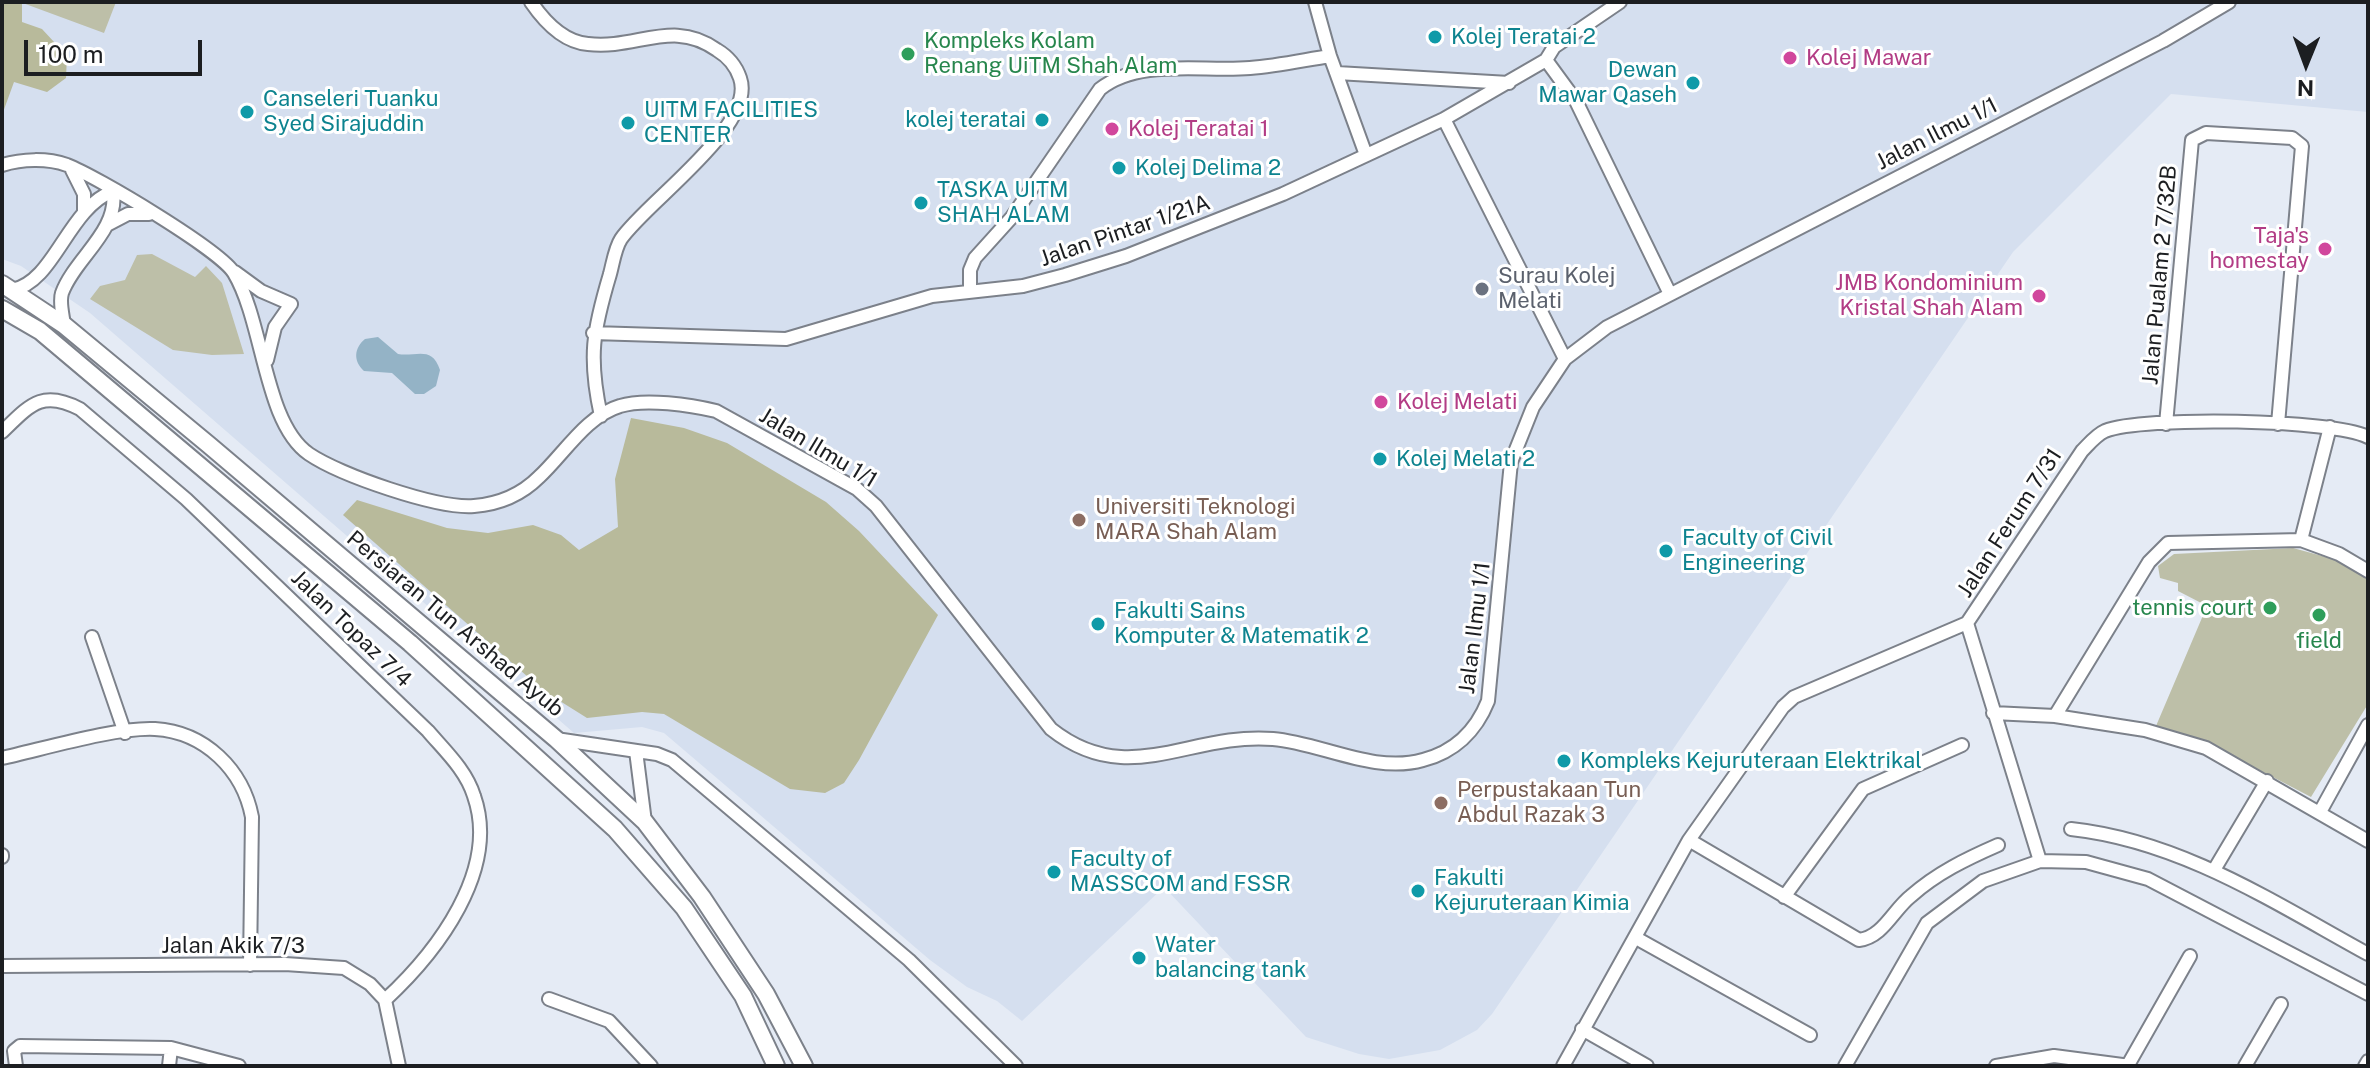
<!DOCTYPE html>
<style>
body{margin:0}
#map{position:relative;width:2370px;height:1068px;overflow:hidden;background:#e5ebf5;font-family:"Public Sans",sans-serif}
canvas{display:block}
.frame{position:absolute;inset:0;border:4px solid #1c1e21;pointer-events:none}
.north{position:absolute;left:2266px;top:24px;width:80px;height:80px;-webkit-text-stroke:6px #fff;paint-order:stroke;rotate:181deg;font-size:22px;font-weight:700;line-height:32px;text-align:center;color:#1c1e21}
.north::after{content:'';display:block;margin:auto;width:28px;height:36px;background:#1c1e21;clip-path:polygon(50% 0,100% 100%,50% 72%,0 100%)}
.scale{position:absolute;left:24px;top:40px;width:178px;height:36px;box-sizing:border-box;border:4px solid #1c1e21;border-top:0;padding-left:10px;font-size:24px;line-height:28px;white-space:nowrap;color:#1c1e21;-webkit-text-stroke:6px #fff;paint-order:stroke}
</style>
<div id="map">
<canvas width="2370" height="1068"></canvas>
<div class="frame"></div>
<div class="north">N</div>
<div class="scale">100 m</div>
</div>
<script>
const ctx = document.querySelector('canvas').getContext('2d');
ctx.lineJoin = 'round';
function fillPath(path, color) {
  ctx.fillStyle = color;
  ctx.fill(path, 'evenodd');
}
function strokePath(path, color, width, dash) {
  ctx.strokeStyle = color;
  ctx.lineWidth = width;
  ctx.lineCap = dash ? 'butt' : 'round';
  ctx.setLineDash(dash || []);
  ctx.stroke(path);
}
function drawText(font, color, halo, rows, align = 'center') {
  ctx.font = font + ' "Public Sans",sans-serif';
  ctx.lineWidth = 6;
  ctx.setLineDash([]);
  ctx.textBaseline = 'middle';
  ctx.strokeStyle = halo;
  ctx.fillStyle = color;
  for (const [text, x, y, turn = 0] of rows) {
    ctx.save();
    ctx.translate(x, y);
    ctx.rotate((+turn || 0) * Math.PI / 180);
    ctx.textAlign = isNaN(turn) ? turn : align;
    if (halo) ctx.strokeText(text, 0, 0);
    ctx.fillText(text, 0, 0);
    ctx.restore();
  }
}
const built = new Path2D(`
 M 2,2 L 2368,2 L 2368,112 L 2171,94 L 2013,252 L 1492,1014 L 1477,1030 L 1440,1050 L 1389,1059 L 1359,1054 L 1306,1037 L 1164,887 L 1022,1021 L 997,1001 L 967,987 L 930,960 L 664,733 L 642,727 L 574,733 L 90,313 L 21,266 L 2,259 Z`);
const green = new Path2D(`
 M 20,2 L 116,2 L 104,33 Z
 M 152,254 L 195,277 L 206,266 L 222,283 L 244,354 L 212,355 L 173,350 L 90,299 L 100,286 L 125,280 L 137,255 Z
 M 2293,548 L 2337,560 L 2368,578 L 2368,704 L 2311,797 L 2200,739 L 2156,726 L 2207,606 L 2178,591 L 2178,583 L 2160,578 L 2158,566 L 2174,554 Z`);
const forest = new Path2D(`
 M 2,2 L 22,2 L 22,22 L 42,29 L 67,56 L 66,78 L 47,92 L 14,82 L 2,115 Z
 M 631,418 L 684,428 L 727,443 L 826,502 L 859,531 L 938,615 L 859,760 L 844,783 L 825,793 L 790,789 L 664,714 L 642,712 L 587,718 L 544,691 L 343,515 L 357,500 L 447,528 L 488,533 L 533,525 L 561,535 L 579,550 L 618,527 L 615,479 Z`);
const water = new Path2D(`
 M 378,337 L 398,354 C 416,357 432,345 440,370 L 436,386 L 424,394 L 415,394 L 392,373 L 364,371 C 353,361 354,348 365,339 Z`);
const minor = new Path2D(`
 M 531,2 C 544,21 564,42 588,44 C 636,50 673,18 717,50 C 727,56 736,66 740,78 C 757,126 646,202 621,239 C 615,248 613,263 610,274 C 593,331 588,357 601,416
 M 1315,2 L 1330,56 L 1366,155
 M 1546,60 L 1576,101 L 1670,294
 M 1337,73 L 1509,83
 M 1444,119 L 1565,359
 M 2,165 C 22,159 47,158 67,165 C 96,176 220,250 234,273 C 264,323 264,423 309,454 C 340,475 437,509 474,506 C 499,504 522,494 539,477 C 564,454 586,416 620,406 C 645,398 691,405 716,411 L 857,489 L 876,506 L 1051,729 C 1128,790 1189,732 1273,739 C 1321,743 1374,774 1423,760 C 1454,752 1476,731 1488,701 L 1511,462 L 1533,407 L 1565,359 L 1607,327 L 2163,41 L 2229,2
 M 72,170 L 84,194 L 84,212
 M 107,225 L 128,214 L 149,214
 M 235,272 L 261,291 L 291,304 L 275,327 L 267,360
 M 12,290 C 55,282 67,209 113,191 C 119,231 75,258 62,293 C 59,302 63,316 64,325
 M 970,291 L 970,270 L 975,258 L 1012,217 L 1100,89 C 1139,58 1202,72 1250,68 C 1277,66 1304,60 1330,56
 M 593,333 L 786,339 L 932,296 L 1023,286 L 1065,275 L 1126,256 L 1283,194 L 1444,119 L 1546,60 L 1554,47 L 1620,2
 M 2166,424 L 2192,140 L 2206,133 L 2292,138 L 2302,146 L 2278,424
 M 2,432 C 30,405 42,389 80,409 L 186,499 L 428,731 C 445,751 466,770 474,796 C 500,870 437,952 385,1000
 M 2301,540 L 2330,427
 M 1967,623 L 2040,861
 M 92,637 L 125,733
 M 1993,713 L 2055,716 L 2145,730 L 2206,748 L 2368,841
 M 2055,716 L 2149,562 L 2168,543 L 2301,540 L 2339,554 L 2368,571
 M 556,739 L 657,754 L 672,760 L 909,960 L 1016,1066
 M 636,751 L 645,822
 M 2,758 C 43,749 116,727 155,729 C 205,732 243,770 252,817 L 250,965
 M 2320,812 L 2368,725
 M 2071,829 C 2181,841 2273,902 2368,954
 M 1689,840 L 1859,940 C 1883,937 1893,910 1911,896 C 1937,873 1966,859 1998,845
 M 2,855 L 2,857
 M 2214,870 L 2267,781
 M 1784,897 L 1863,789 L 1962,745
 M 1636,938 L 1810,1035
 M 2,966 L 285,964 L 344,968 L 370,984 L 385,1000 L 399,1066
 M 549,999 L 609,1021 L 651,1066
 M 1582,1029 L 1647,1066
 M 2128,1065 L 2190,956
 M 16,1066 L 14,1051 L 20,1046 L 171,1048 L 239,1066
 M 169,1066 L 171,1048
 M 1563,1066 L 1689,840 L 1783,707 L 1794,697 L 1967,623 L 2082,451 C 2089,444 2096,435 2105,431 C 2143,416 2332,419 2368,437
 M 1845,1066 L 1927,923 L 1983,881 L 2040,861 L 2086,862 L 2148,879 L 2368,994
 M 1996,1066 L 2054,1056 L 2130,1066
 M 2245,1066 L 2281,1004
 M 2365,1066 L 2368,1061`);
const major = new Path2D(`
 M 2,284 L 64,325 L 209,445 L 556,739 L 645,822 L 702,897 L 766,994 L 804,1066
 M 2,309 L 40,331 L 410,643 L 615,829 L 684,908 L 743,996 L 776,1066`);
const markers = [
 [1435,37,8,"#0f9aa8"],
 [908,54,8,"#2e9e5b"],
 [1790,58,8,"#d1479c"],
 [1693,83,8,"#0f9aa8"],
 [247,112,8,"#0f9aa8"],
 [1042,120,8,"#0f9aa8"],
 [628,123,8,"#0f9aa8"],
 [1112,129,8,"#d1479c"],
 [1119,168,8,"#0f9aa8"],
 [921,203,8,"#0f9aa8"],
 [2325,249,8,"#d1479c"],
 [1482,289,8,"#6b7280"],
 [2039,296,8,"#d1479c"],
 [1381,402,8,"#d1479c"],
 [1380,459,8,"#0f9aa8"],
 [1079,520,8,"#8d6e63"],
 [1666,551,8,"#0f9aa8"],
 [2270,608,8,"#2e9e5b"],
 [2319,615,8,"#2e9e5b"],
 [1098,624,8,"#0f9aa8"],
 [1564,761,8,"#0f9aa8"],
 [1441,803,8,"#8d6e63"],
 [1054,872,8,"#0f9aa8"],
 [1418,891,8,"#0f9aa8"],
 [1139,958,8,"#0f9aa8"]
];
const cultureNames = [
 ["Kolej Teratai 2",1451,37],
 ["Dewan",1677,70,"right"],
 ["Mawar Qaseh",1677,95,"right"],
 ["Canseleri Tuanku",263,99],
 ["Syed Sirajuddin",263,124],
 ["UITM FACILITIES",644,110],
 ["CENTER",644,135],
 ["kolej teratai",1026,120,"right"],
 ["Kolej Delima 2",1135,168],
 ["TASKA UITM",937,190],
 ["SHAH ALAM",937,215],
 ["Kolej Melati 2",1396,459],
 ["Faculty of Civil",1682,538],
 ["Engineering",1682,563],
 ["Fakulti Sains",1114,611],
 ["Komputer & Matematik 2",1114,636],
 ["Kompleks Kejuruteraan Elektrikal",1580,761],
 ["Faculty of",1070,859],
 ["MASSCOM and FSSR",1070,884],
 ["Fakulti",1434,878],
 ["Kejuruteraan Kimia",1434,903],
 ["Water",1155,945],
 ["balancing tank",1155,970]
];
const leisureNames = [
 ["Kompleks Kolam",924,41],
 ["Renang UiTM Shah Alam",924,66],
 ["tennis court",2254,608,"right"],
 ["field",2319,641,"center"]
];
const hotelNames = [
 ["Kolej Mawar",1806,58],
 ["Kolej Teratai 1",1128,129],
 ["Taja's",2309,236,"right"],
 ["homestay",2309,261,"right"],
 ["JMB Kondominium",2023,283,"right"],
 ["Kristal Shah Alam",2023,308,"right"],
 ["Kolej Melati",1397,402]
];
const streetNames = [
 ["Jalan Ilmu 1/1",1937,134,-27],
 ["Jalan Pintar 1/21A",1125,231,-19],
 ["Jalan Pualam 2 7/32B",2160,275,-85],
 ["Jalan Ilmu 1/1",818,448,31],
 ["Jalan Ferum 7/31",2010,523,-57],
 ["Persiaran Tun Arshad Ayub",455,624,40],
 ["Jalan Ilmu 1/1",1475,628,-83],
 ["Jalan Topaz 7/4",351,629,44],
 ["Jalan Akik 7/3",233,946]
];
const worshipNames = [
 ["Surau Kolej",1498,276],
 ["Melati",1498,301]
];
const educationNames = [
 ["Universiti Teknologi",1095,507],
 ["MARA Shah Alam",1095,532],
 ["Perpustakaan Tun",1457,790],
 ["Abdul Razak 3",1457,815]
];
fillPath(built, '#d5dfef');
fillPath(green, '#bdbfa8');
fillPath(forest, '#b8ba9b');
fillPath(water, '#94b3c6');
strokePath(minor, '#7c818a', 16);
strokePath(major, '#7c818a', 20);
strokePath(minor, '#fff', 12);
strokePath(major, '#fff', 16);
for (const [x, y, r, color] of markers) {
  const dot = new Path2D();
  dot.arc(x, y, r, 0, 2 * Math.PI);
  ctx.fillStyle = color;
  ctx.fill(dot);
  strokePath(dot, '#fff', 3);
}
drawText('22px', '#0d838f', '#fff', cultureNames, 'left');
drawText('22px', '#27864d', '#fff', leisureNames, 'left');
drawText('22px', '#b23c85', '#fff', hotelNames, 'left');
drawText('22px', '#1c1e21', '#fff', streetNames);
drawText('22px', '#5b616d', '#fff', worshipNames, 'left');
drawText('22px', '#785e54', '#fff', educationNames, 'left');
</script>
